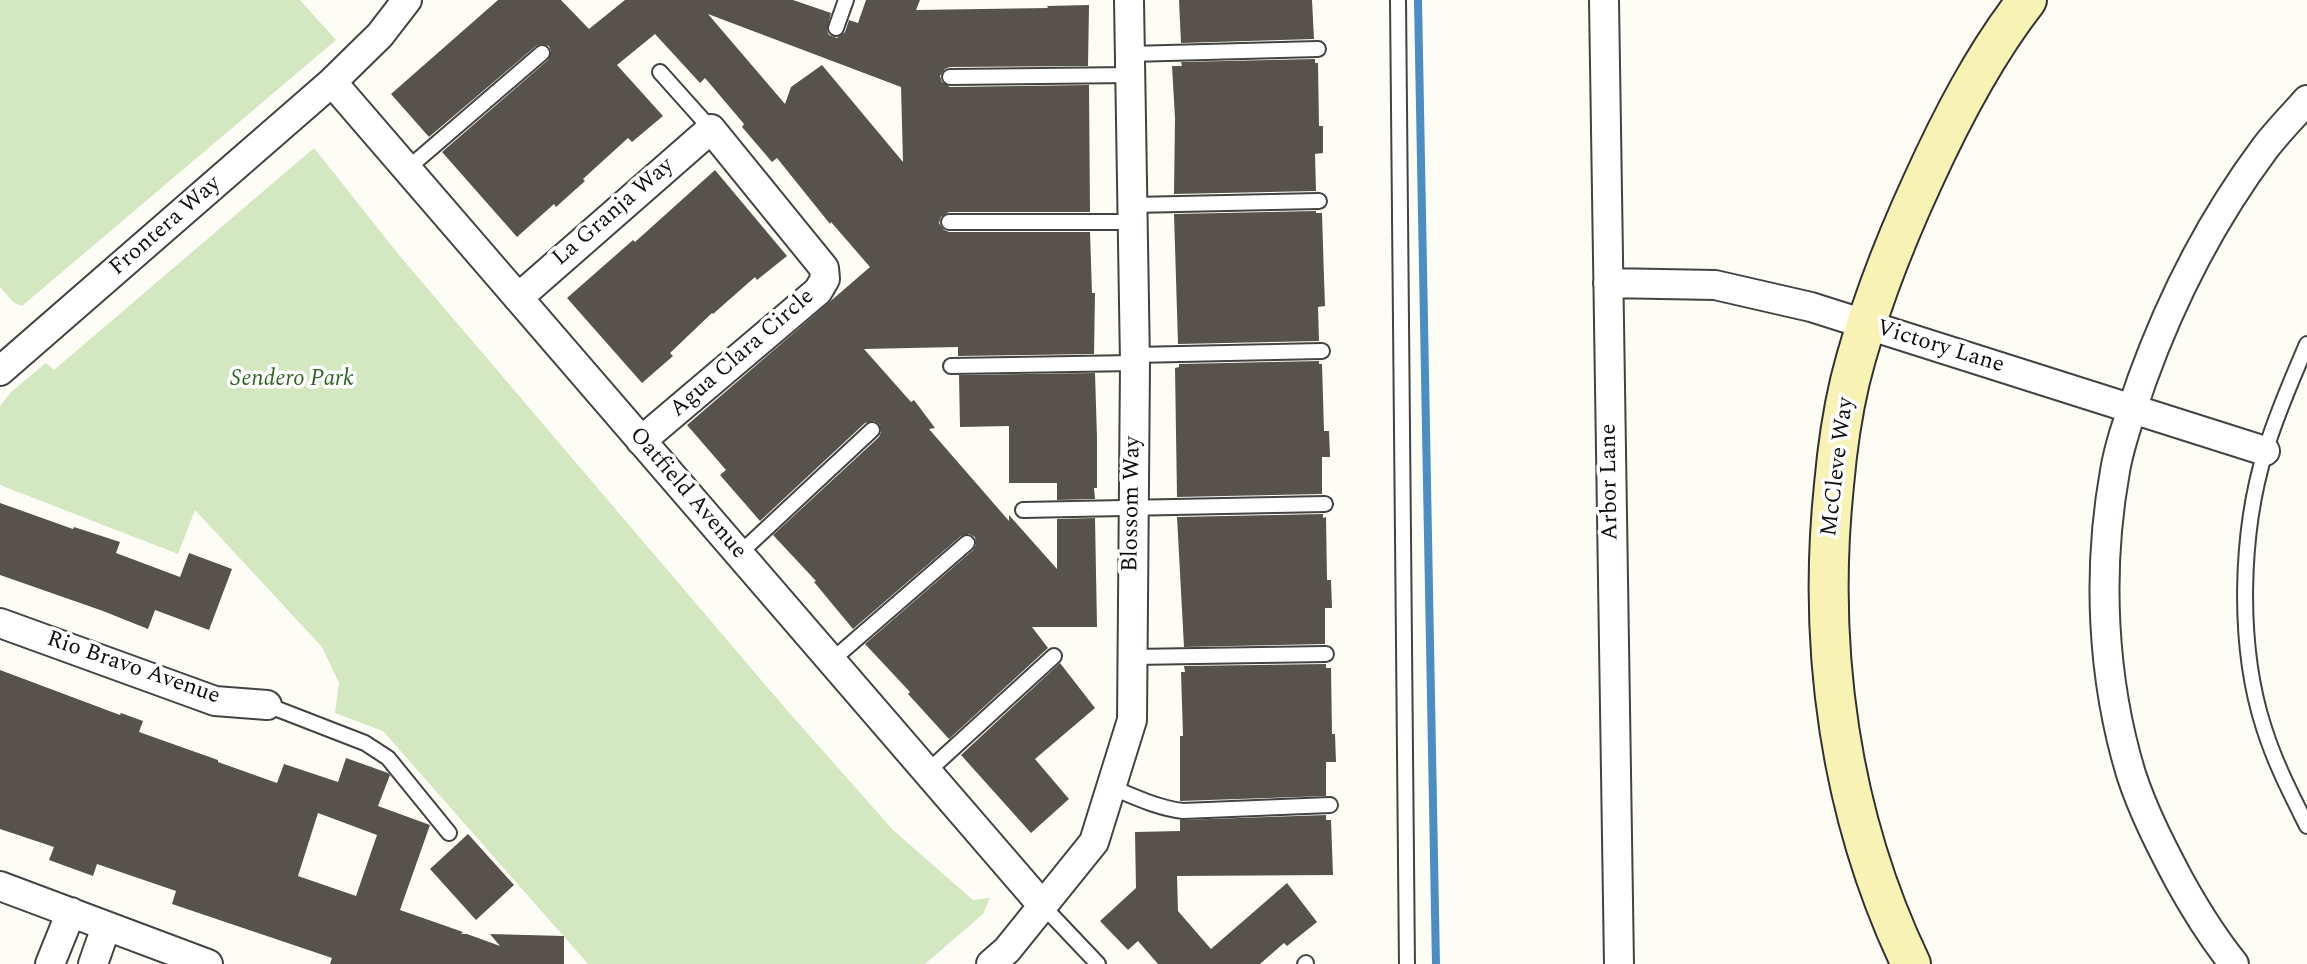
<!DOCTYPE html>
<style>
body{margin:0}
canvas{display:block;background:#fefdf5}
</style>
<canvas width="2307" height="964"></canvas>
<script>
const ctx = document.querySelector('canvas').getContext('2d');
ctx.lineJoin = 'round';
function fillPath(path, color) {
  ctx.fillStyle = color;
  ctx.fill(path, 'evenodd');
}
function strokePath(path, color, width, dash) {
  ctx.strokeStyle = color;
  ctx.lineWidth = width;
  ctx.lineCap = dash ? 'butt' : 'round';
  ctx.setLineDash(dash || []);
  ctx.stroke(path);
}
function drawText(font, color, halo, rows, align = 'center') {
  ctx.font = font + ' Spectral,serif';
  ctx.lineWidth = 7;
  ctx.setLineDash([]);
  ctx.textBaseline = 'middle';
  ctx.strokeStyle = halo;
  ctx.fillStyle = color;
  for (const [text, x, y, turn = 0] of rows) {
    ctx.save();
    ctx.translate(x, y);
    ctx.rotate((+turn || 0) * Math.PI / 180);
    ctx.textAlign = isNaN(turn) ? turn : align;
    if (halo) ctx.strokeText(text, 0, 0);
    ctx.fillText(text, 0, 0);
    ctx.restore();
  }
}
const green = new Path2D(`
 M 0,0 L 300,0 L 336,40 L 22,306 L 13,302 L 0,287 Z
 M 314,148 L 399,255 L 785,708 L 893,830 L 973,900 L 990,898 L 983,914 L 925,964 L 588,964 L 383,731 L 335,713 L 339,683 L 322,647 L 195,510 L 178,554 L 0,485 L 0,406 L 11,392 L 46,363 L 54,370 Z`);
const stream = new Path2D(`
 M 1418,0 L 1436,964`);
const building = new Path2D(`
 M 498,0 L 561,0 L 589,29 L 625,0 L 793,0 L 831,13 L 827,30 L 829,35 L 837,38 L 845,32 L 849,20 L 858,23 L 866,0 L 920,0 L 916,10 L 1048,8 L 1047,6 L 1089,5 L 1088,66 L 950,67 L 945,69 L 940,76 L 942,82 L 950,87 L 1089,85 L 1090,212 L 949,212 L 941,217 L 939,223 L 944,230 L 949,232 L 1090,232 L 1092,293 L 1095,293 L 1094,354 L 958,356 L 958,347 L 864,349 L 911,402 L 914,400 L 935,428 L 929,429 L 1009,521 L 1009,515 L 1057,569 L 1057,519 L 1095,518 L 1097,627 L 1032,627 L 1048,648 L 949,739 L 908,694 L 910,692 L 865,644 L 973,550 L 976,545 L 975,537 L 969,534 L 961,536 L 853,629 L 814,582 L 816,581 L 773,535 L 879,437 L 881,432 L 879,424 L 874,421 L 865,423 L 760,521 L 720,475 L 726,470 L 687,425 L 870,267 L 831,222 L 830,224 L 777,158 L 772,162 L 742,127 L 744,124 L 705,78 L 700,83 L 655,34 L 617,65 L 663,116 L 632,142 L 628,138 L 583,179 L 585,181 L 556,207 L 554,204 L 517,237 L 442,152 L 548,60 L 551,52 L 549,46 L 541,44 L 536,46 L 429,137 L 391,94 ZM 708,14 L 901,87 L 903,162 L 822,65 L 791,87 L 785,104 Z
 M 1179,0 L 1312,0 L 1314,39 L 1181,43 Z
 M 1315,59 L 1315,63 L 1318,63 L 1319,126 L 1323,126 L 1323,153 L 1315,154 L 1316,191 L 1174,194 L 1175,118 L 1172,66 L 1182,66 L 1181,62 Z
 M 715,170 L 787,256 L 757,280 L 755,277 L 713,314 L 712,313 L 670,353 L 673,356 L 642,383 L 567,298 L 633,240 L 635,242 Z
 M 1316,211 L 1316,213 L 1322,213 L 1324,278 L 1325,306 L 1318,307 L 1319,341 L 1178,344 L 1174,214 Z
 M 1319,361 L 1319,364 L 1322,364 L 1324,431 L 1329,431 L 1330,457 L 1322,457 L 1322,494 L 1177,497 L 1175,368 L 1179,367 L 1179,364 Z
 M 1095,373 L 1097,438 L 1097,488 L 1094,488 L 1095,499 L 1057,500 L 1057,483 L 1009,483 L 1009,426 L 960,427 L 959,375 Z
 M 0,503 L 73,529 L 74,527 L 120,542 L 116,553 L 180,577 L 189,553 L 232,569 L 209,630 L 155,610 L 148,629 L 103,611 L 0,575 Z
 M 1323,514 L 1323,518 L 1326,517 L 1327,580 L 1331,580 L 1332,608 L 1325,608 L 1325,644 L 1184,647 L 1177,517 Z
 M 1060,663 L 1095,708 L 1035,759 L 1069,799 L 1031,833 L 961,755 Z
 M 1326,664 L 1326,668 L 1331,668 L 1332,734 L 1335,734 L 1336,762 L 1326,762 L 1326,796 L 1180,801 L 1180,736 L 1183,736 L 1181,672 L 1185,672 L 1184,666 Z
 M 0,670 L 120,715 L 121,713 L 143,721 L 139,732 L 218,760 L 218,762 L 277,783 L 284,764 L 338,782 L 346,758 L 388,773 L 390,775 L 378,806 L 430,825 L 400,910 L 463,932 L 461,934 L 467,934 L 500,946 L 490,934 L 564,936 L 564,964 L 330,964 L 332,958 L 172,904 L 176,891 L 97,864 L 93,876 L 49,860 L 54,847 L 0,829 ZM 318,813 L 377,835 L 356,896 L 298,876 Z
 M 1326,815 L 1326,820 L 1331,820 L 1333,875 L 1177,876 L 1178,911 L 1211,949 L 1287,883 L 1317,922 L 1287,946 L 1284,943 L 1260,964 L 1158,964 L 1138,941 L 1128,950 L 1100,921 L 1136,888 L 1135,832 L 1180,831 L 1180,820 Z
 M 468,834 L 514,885 L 476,920 L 430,869 Z`);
const lane = new Path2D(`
 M 1398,0 L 1407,964
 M 836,28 L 846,0
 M 1130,54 L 1318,49
 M 660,72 L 711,129
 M 950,77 L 1131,75
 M 407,169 L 542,53
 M 1133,205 L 1319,201
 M 949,222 L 1133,222
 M 2307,344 C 2292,379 2277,413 2266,449 C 2240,532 2237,645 2264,728 C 2275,763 2291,794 2307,826
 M 1134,355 L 1322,351
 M 951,366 L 1135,363
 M 1023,510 L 1325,504
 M 739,554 L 872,430
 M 1132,657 L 1326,654
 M 831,661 L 967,543
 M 267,705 L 365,743 L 388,758 L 449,833
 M 927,772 L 1054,656
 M 1111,787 C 1135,797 1158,808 1183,811 L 1330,805
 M 1043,906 L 1098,964
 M 1305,964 L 1306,963`);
const street = new Path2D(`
 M 1604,0 L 1619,964
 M 332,82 L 1043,906
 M 1608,283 L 1715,285 L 1811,307 L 2265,451
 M 518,298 L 711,129 L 824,268 L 825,279 L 818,291 L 641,441
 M 0,371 L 332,82 L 380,35 L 407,0
 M 0,623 L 215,701 L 267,705
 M 0,886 L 208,964
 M 50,964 L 71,912
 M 93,964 L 106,927
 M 991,964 L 1007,950 L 1094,842 L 1132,720 L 1135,363 L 1129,0
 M 2234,964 C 2213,938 2195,909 2179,880 C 2161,846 2143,811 2131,774 C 2102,678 2097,571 2115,471 C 2120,441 2132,410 2142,380 C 2172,297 2212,219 2265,148 C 2278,131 2293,116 2307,100`);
const secondary = new Path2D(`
 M 1911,964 C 1840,816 1817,648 1834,485 C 1837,451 1842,415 1850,381 C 1867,313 1893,246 1922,183 C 1951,119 1984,55 2027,0`);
const streetNames = [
 ["La Granja Way",614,213,-41],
 ["Frontera Way",166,227,-41],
 ["Victory Lane",1940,348,17],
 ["Agua Clara Circle",743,354,-41],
 ["McCleve Way",1839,467,-83],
 ["Arbor Lane",1611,482,-91],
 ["Oatfield Avenue",687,494,49],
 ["Blossom Way",1133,504,-89],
 ["Rio Bravo Avenue",133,669,19]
];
const parkNames = [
 ["Sendero Park",292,380]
];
fillPath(green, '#d3e7c0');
strokePath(stream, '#4a8ec3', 8);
fillPath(building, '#58524d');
strokePath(lane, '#434343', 18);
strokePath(street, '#434343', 32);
strokePath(secondary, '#323232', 42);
strokePath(lane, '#fff', 14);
strokePath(street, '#fff', 28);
strokePath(secondary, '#f8f3b5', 38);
drawText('23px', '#101010', '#fff', streetNames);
drawText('italic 23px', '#306425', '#fff', parkNames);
</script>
